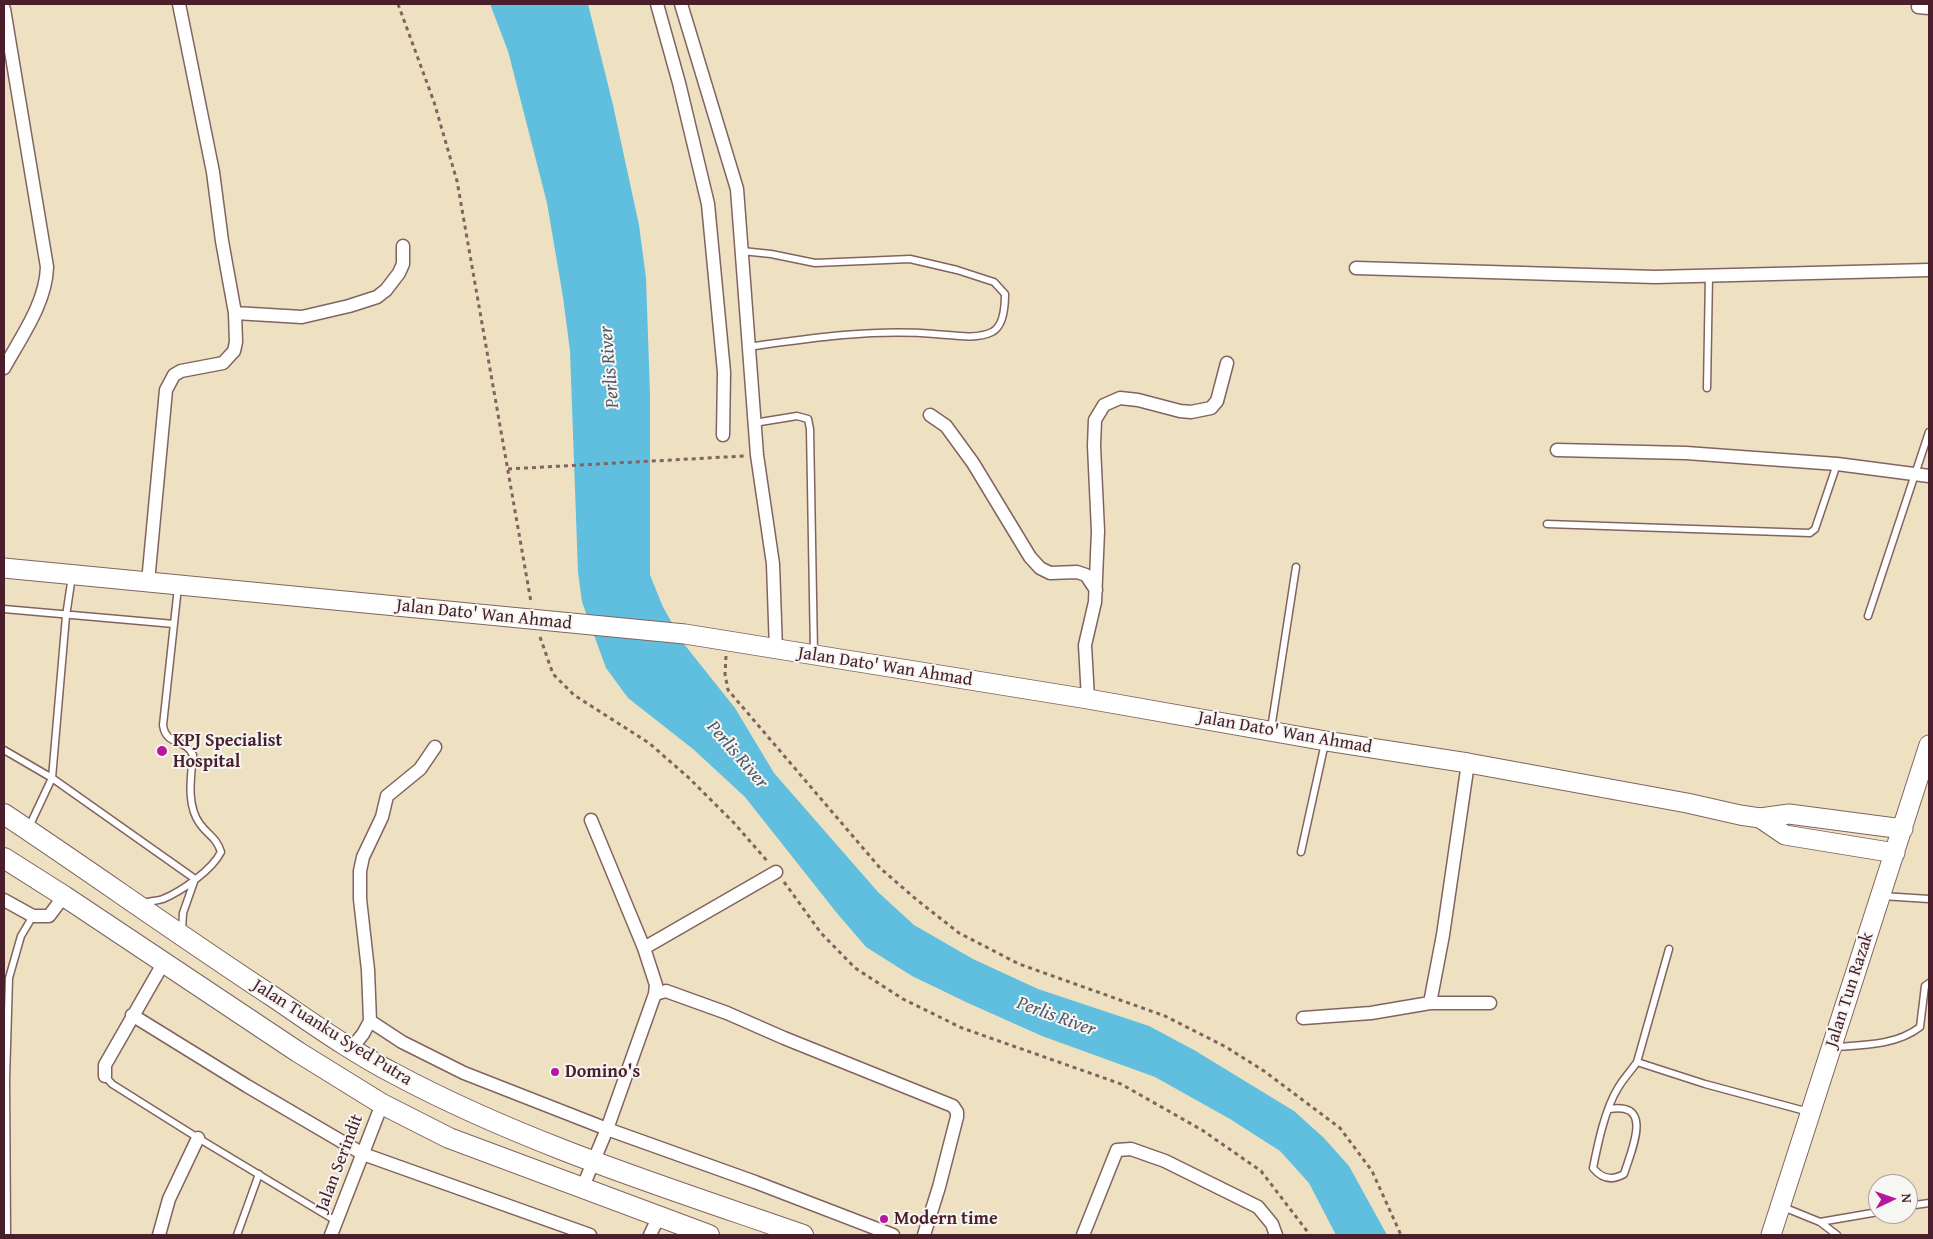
<!DOCTYPE html>
<style>
body{margin:0}
#map{position:relative;width:1933px;height:1239px;overflow:hidden;background:#ede1c1;font-family:"Gentium Book Plus",serif}
canvas{display:block}
.frame{position:absolute;inset:0;border:5px solid #4a1f2b;pointer-events:none}
.north{position:absolute;left:1868px;top:1174px;width:50px;height:50px;box-sizing:border-box;background:#f6f6f2;border:1px solid #b1a0a2;border-radius:50%;rotate:87deg;font-size:14px;font-weight:700;line-height:20px;text-align:center;color:#4a1f2b}
.north::after{content:'';display:block;margin:auto;width:18px;height:22px;background:#b5179e;clip-path:polygon(50% 0,100% 100%,50% 72%,0 100%)}
</style>
<div id="map">
<canvas width="1933" height="1239"></canvas>
<div class="frame"></div>
<div class="north">N</div>
</div>
<script>
const ctx = document.querySelector('canvas').getContext('2d');
ctx.lineJoin = 'round';
function fillPath(path, color) {
  ctx.fillStyle = color;
  ctx.fill(path, 'evenodd');
}
function strokePath(path, color, width, dash) {
  ctx.strokeStyle = color;
  ctx.lineWidth = width;
  ctx.lineCap = dash ? 'butt' : 'round';
  ctx.setLineDash(dash || []);
  ctx.stroke(path);
}
function drawText(font, color, halo, rows, align = 'center') {
  ctx.font = font + ' "Gentium Book Plus",serif';
  ctx.lineWidth = 4;
  ctx.setLineDash([]);
  ctx.textBaseline = 'middle';
  ctx.strokeStyle = halo;
  ctx.fillStyle = color;
  for (const [text, x, y, turn = 0] of rows) {
    ctx.save();
    ctx.translate(x, y);
    ctx.rotate((+turn || 0) * Math.PI / 180);
    ctx.textAlign = isNaN(turn) ? turn : align;
    if (halo) ctx.strokeText(text, 0, 0);
    ctx.fillText(text, 0, 0);
    ctx.restore();
  }
}
const water = new Path2D(`
 M 490,4 L 588,4 L 613,105 L 639,225 L 646,278 L 650,394 L 650,575 L 663,607 L 684,644 L 735,708 L 774,773 L 878,892 L 914,925 L 973,959 L 1038,989 L 1149,1026 L 1194,1050 L 1294,1111 L 1324,1138 L 1349,1166 L 1387,1235 L 1336,1235 L 1309,1183 L 1280,1151 L 1230,1119 L 1155,1077 L 1042,1036 L 968,1003 L 912,976 L 866,947 L 836,912 L 745,797 L 693,749 L 628,698 L 606,668 L 582,602 L 578,572 L 570,351 L 563,297 L 547,203 L 508,51 Z`);
const path = new Path2D(`
 M 398,4 L 434,102 L 457,181 L 531,602
 M 508,469 L 744,456
 M 540,637 L 553,674 L 574,695 L 649,743 L 689,778 L 735,824 L 768,862
 M 726,656 L 725,674 L 728,690 L 880,868 L 917,900 L 959,933 L 1019,964 L 1165,1016 L 1226,1047 L 1264,1071 L 1340,1128 L 1372,1171 L 1401,1235
 M 784,882 L 821,933 L 855,968 L 903,999 L 962,1028 L 1121,1084 L 1202,1130 L 1261,1171 L 1310,1235`);
const service = new Path2D(`
 M 742,251 L 771,254 L 815,263 L 910,259 L 957,270 L 994,282 L 1005,294 C 1005,305 1004,326 992,332 C 975,340 953,335 935,334 C 872,329 811,338 748,347
 M 1707,388 L 1709,275
 M 754,423 L 797,416 L 808,419 L 810,429 L 814,653
 M 1547,524 L 1810,533 L 1815,529 L 1837,464
 M 4,609 L 174,624
 M 1868,616 L 1929,432
 M 1271,729 L 1296,567
 M 4,750 L 52,778 L 195,879
 M 29,827 L 52,778 L 66,616 L 72,576
 M 1301,852 L 1325,743
 M 1882,896 L 1929,899
 M 144,903 C 150,901 157,901 163,899 C 182,891 212,870 221,852 C 216,837 209,836 200,824 C 186,805 191,777 193,755 C 186,738 166,747 163,725 L 178,587
 M 182,930 L 183,913 L 195,879
 M 1669,949 L 1637,1062 L 1705,1084 L 1809,1112
 M 1835,1047 C 1864,1045 1897,1045 1920,1027 L 1925,986 L 1929,983
 M 105,1076 L 112,1084 L 198,1138 L 336,1221
 M 1609,1109 C 1655,1101 1631,1151 1624,1174 C 1612,1181 1602,1179 1593,1168 C 1598,1143 1605,1109 1618,1088 C 1623,1079 1631,1071 1637,1062
 M 1908,1206 L 1929,1203
 M 1783,1207 L 1820,1222 L 1837,1235
 M 1820,1222 L 1878,1212
 M 7,1235 L 6,1079 L 9,978 L 21,936 L 33,916
 M 237,1235 L 259,1174`);
const minor = new Path2D(`
 M 657,4 L 679,83 L 708,204 L 724,372 L 723,435
 M 681,4 L 737,189 L 757,455 L 773,564 L 776,650
 M 1918,7 L 1929,8
 M 4,9 L 47,267 C 46,303 21,337 4,368
 M 1356,268 L 1655,277 L 1929,270
 M 235,313 L 302,317 L 349,306 L 377,297 L 386,290 L 399,273 L 403,264 L 403,246
 M 930,415 L 946,426 L 973,463 L 1030,557 L 1040,568 L 1050,573 L 1077,572 L 1086,575 L 1096,590
 M 1557,450 L 1686,453 L 1837,464 L 1929,476
 M 148,582 L 166,390 L 174,375 L 181,371 L 223,363 L 234,351 L 236,342 L 235,313 L 222,241 L 213,172 L 179,4
 M 1088,699 L 1085,645 L 1095,602 L 1098,531 L 1094,446 L 1095,420 L 1104,405 L 1120,398 L 1138,400 L 1180,411 L 1191,412 L 1211,408 L 1217,401 L 1227,363
 M 4,900 L 33,916 L 49,916 L 64,896
 M 644,948 L 776,872
 M 655,994 L 666,991 L 727,1013 L 784,1038 L 953,1106 L 957,1112 L 957,1117 L 939,1187 L 924,1235
 M 1430,1003 L 1490,1003
 M 132,1015 L 247,1086 L 363,1154 L 590,1235
 M 1303,1018 L 1371,1013 L 1430,1003 L 1443,935 L 1468,763
 M 370,1021 L 402,1042 L 464,1073 L 607,1129 L 755,1182 L 893,1235
 M 351,1049 L 363,1034 L 370,1021 L 368,970 L 360,899 L 360,871 L 363,857 L 382,817 L 387,796 L 420,769 L 435,747
 M 105,1076 L 105,1065 L 164,962
 M 582,1189 L 607,1129 L 655,994 L 656,985 L 644,948 L 591,820
 M 159,1235 L 169,1199 L 198,1138
 M 331,1235 L 382,1104
 M 650,1235 L 659,1216
 M 1083,1235 L 1117,1150 L 1131,1149 L 1165,1161 L 1258,1207 L 1272,1224 L 1276,1235`);
const secondary = new Path2D(`
 M 4,568 L 685,634 L 1088,699 L 1326,741 L 1468,763 L 1687,803 L 1740,815 L 1760,818 L 1789,814 L 1903,829
 M 1760,818 L 1785,835 L 1895,853
 M 1771,1235 L 1929,745`);
const primary = new Path2D(`
 M 4,814 C 94,874 182,937 272,996 C 312,1023 352,1052 395,1074 C 524,1143 665,1187 803,1235
 M 4,858 L 64,896 L 298,1052 L 382,1104 L 449,1138 L 709,1235`);
const markers = [
 [162,751,6,"#b5179e"],
 [555,1072,5,"#b5179e"],
 [884,1219,5,"#b5179e"]
];
const streetNames = [
 ["Jalan Dato' Wan Ahmad",484,615,6],
 ["Jalan Dato' Wan Ahmad",885,667,9],
 ["Jalan Dato' Wan Ahmad",1285,733,10],
 ["Jalan Tun Razak",1850,990,-72],
 ["Jalan Tuanku Syed Putra",332,1033,32],
 ["Jalan Serindit",340,1163,-69]
];
const poiNames = [
 ["KPJ Specialist",173,741],
 ["Hospital",173,762],
 ["Domino's",565,1072],
 ["Modern time",894,1219]
];
const waterNames = [
 ["Perlis River",610,367,-95],
 ["Perlis River",737,755,49],
 ["Perlis River",1056,1017,20]
];
fillPath(water, '#60bfde');
strokePath(service, '#836360', 9);
strokePath(minor, '#836360', 15);
strokePath(secondary, '#836360', 21);
strokePath(primary, '#836360', 22);
strokePath(path, '#836360', 3, [4, 4]);
strokePath(service, '#fff', 6);
strokePath(minor, '#fff', 12);
strokePath(secondary, '#fff', 19);
strokePath(primary, '#fff', 20);
for (const [x, y, r, color] of markers) {
  const dot = new Path2D();
  dot.arc(x, y, r, 0, 2 * Math.PI);
  ctx.fillStyle = color;
  ctx.fill(dot);
  strokePath(dot, '#f6f6f2', 2);
}
drawText('18px', '#4a1f2b', '#f6f6f2', streetNames);
drawText('bold 18px', '#4a1f2b', '#f6f6f2', poiNames, 'left');
drawText('italic 19px', '#52576a', '#f6f6f2', waterNames);
</script>
